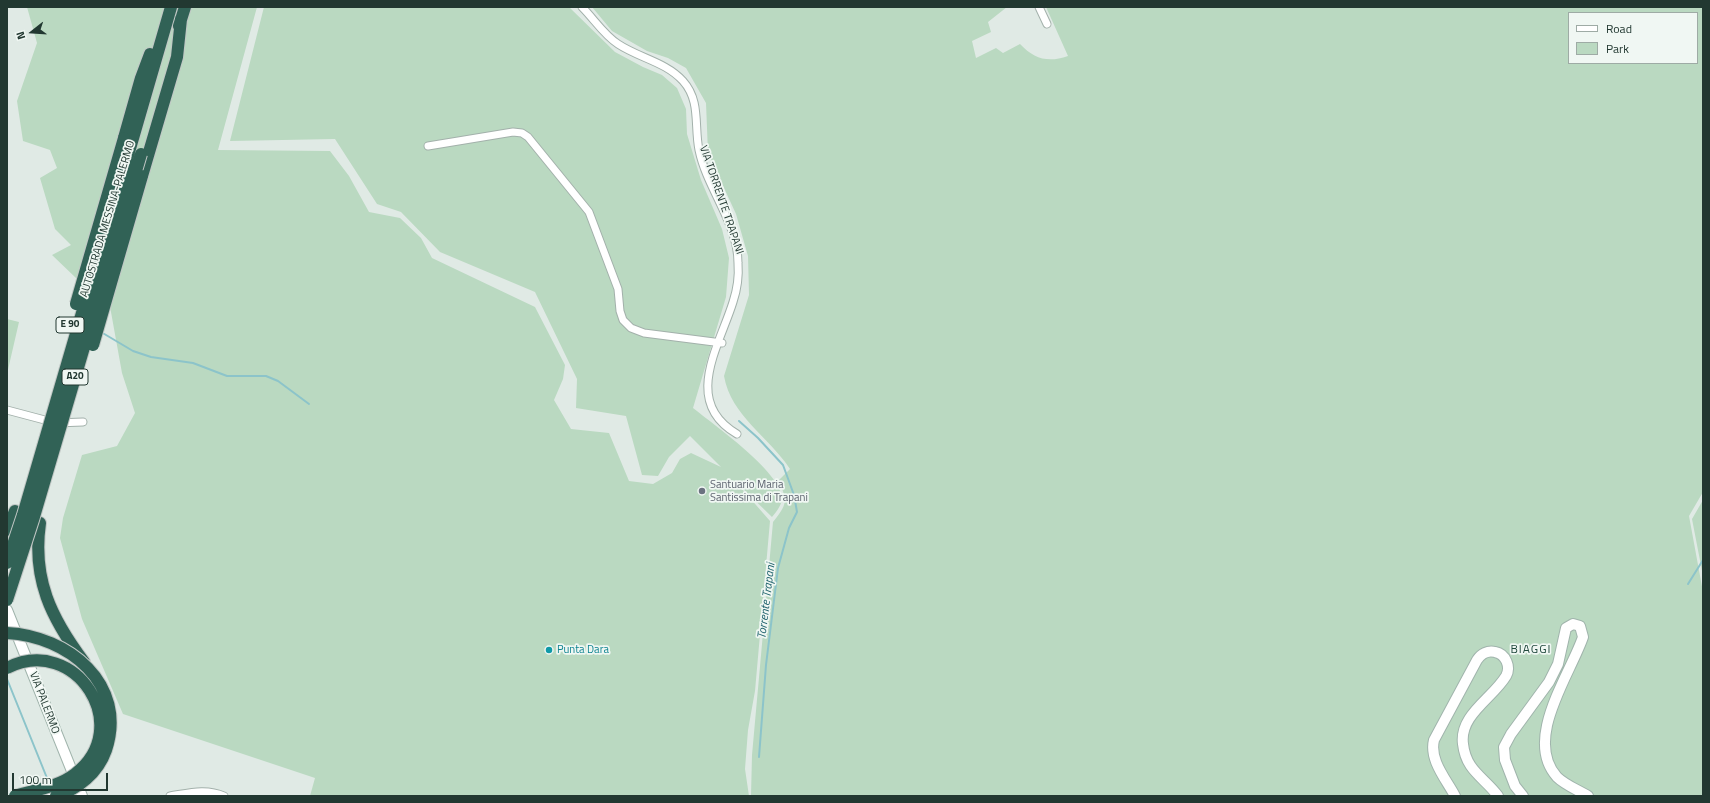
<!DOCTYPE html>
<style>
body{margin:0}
#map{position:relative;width:1710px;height:803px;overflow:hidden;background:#e0eae5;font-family:"Titillium Web",sans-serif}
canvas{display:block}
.frame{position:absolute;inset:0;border:8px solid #223831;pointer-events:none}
.legend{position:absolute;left:1568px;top:12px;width:130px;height:52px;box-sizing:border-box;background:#f0f7f3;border:1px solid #9eaba5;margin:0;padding:5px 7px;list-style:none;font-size:12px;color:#223831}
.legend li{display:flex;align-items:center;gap:8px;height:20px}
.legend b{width:20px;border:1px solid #9eaba5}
.north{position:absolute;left:12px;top:12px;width:40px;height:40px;-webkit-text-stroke:3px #f0f7f3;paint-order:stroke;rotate:253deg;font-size:11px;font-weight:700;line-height:16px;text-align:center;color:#223831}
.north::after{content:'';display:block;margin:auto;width:14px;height:18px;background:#223831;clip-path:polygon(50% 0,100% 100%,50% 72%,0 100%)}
.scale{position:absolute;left:12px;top:773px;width:96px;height:18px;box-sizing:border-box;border:2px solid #223831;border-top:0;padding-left:5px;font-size:12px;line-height:14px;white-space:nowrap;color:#223831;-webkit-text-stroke:3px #f0f7f3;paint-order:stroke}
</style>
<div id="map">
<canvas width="1710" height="803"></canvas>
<div class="frame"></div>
<ul class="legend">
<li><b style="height:5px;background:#fff"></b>Road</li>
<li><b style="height:11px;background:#bad9c1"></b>Park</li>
</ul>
<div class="north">N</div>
<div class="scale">100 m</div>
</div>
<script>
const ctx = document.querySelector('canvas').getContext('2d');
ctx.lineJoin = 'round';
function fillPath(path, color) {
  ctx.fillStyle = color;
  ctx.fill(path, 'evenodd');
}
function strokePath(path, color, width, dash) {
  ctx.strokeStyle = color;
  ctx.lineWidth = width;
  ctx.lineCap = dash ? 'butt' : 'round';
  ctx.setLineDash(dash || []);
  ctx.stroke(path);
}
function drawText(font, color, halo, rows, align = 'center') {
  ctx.font = font + ' "Titillium Web",sans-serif';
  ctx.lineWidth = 3.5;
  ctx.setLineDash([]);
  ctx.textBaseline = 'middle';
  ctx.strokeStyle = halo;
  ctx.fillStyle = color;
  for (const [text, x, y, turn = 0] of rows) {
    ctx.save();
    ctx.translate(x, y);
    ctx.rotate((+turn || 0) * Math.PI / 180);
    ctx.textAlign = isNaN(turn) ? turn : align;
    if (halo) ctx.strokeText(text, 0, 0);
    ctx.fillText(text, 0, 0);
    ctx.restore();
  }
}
const green = new Path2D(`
 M 27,7 L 257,7 L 218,150 L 330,151 L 349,176 L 369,212 L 400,218 L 421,238 L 432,258 L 535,307 L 565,365 L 563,379 L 554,400 L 571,429 L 609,433 L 629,481 L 653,484 L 672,473 L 680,459 L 691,453 L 721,467 L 690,436 L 669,457 L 658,476 L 642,475 L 626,416 L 576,408 L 577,379 L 535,292 L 440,252 L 401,212 L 377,204 L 335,139 L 230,141 L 264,7 L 569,7 L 615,52 L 643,67 L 662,75 L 677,88 L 686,109 L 687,134 L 701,180 L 722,229 L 729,258 L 726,297 L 693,408 C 713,424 781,472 782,498 C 782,505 776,512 772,517 L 735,481 L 770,521 L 755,691 L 748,730 L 745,769 L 749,796 L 310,796 L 315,778 L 123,714 L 82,619 L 60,538 L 63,518 L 82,455 L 117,446 L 135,413 L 122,373 L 109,301 L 76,278 L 52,255 L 71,245 L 55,229 L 40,178 L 57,168 L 50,150 L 23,141 L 17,101 L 37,43 Z
 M 592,7 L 1007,7 L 988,22 L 991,32 L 972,41 L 976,58 L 996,48 L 1003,53 L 1020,44 C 1034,59 1048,63 1068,56 L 1046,7 L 1703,7 L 1703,492 L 1689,516 L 1703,592 L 1703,796 L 751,796 L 752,755 L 773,522 C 788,503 787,502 779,480 L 790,469 C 769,437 731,416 724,376 L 749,295 L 748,256 L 736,214 L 708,153 L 706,103 L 686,68 L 668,58 L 647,51 L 612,31 ZM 1569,13 L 1697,13 L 1697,63 L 1569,63 Z
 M 7,319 L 19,322 L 7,374 Z
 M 1703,500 L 1703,576 L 1692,519 Z`);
const stream = new Path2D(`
 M 101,332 L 133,351 L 151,357 L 193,363 L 227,376 L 266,376 L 278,381 L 309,404
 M 739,421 L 758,438 L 783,465 L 794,495 L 797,512 L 789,528 L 778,568 L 766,665 L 759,757
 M 1688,584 L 1703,560
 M 7,679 L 49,783`);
const minor = new Path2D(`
 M 582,7 C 594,19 604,35 618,44 C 639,58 666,62 683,81 C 701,101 694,126 699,150 C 707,189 738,223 738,263 C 739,276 737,290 733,302 C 719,347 682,402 737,434
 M 1039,7 L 1047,24
 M 428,146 L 513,132 L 522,133 L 528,137 L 589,212 L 618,289 L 620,311 L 623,320 L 631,328 L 644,333 L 722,343
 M 7,410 L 56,423 L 83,422
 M 48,796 L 47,794 L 59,789
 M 170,796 C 189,793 206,788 224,796`);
const secondary = new Path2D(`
 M 7,610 L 82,796
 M 1455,796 C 1446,779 1429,760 1434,740 L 1477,660 C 1481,654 1488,650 1495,652 C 1506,654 1511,667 1506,676 C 1493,698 1459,715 1463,744 C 1466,771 1484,777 1498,796
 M 1523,796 L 1515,786 L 1505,760 L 1504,747 L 1511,734 L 1549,682 L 1558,664 L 1566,628 L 1573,624 L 1580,626 L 1583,637 C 1570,675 1523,739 1557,777 C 1565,785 1578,790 1588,796`);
const motorway = new Path2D(`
 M 179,26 L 185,7
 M 124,138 L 141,78 L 150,54
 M 129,152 L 171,7
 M 142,176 L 177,57 L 181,19
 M 40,523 C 32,579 51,618 84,662
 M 7,530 L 15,511`);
const motorwayBridge = new Path2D(`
 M 76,304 L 124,138
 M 93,345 L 142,176
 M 7,563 L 23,515 L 129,152
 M 7,600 L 33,520 L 141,154
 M 7,633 C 68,636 128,684 106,750 C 98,773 78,789 56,796
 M 7,668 C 76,633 136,728 75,774 C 58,787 35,790 15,796`);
const markers = [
 [702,491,4,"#6b7280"],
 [549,650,4,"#0f9aa8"]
];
const shields = [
 [70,325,28],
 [75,377,26]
];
const shieldNames = [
 ["E 90",70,325],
 ["A20",75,377]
];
const streetNames = [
 ["VIA TORRENTE TRAPANI",721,200,71],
 ["AUTOSTRADA MESSINA-PALERMO",108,219,-73],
 ["VIA PALERMO",44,703,69]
];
const worshipNames = [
 ["Santuario Maria",710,485],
 ["Santissima di Trapani",710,498]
];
const cultureNames = [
 ["Punta Dara",557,650]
];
const waterNames = [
 ["Torrente Trapani",767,601,-83]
];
const neighbourhoodNames = [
 ["BIAGGI",1531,650]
];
fillPath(green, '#bad9c1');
strokePath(stream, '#8cc4ca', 2);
strokePath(minor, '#a3b1ab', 9);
strokePath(secondary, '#a0b4ac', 12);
strokePath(motorway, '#c1c7c5', 14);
strokePath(minor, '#fff', 7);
strokePath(secondary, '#fff', 10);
strokePath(motorway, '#316256', 12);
strokePath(motorwayBridge, '#c1c7c5', 14, []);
strokePath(motorwayBridge, '#316256', 12);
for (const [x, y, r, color] of markers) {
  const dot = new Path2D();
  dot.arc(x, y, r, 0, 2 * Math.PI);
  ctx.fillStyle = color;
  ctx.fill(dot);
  strokePath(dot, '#f0f7f3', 1.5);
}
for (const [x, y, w] of shields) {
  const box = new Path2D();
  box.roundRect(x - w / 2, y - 8, w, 16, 3);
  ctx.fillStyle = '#f0f7f3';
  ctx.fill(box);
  strokePath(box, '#223831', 1);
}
drawText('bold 10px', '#223831', null, shieldNames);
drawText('11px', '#223831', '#f0f7f3', streetNames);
drawText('11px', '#5b616d', '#f0f7f3', worshipNames, 'left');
drawText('11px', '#0d838f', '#f0f7f3', cultureNames, 'left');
drawText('italic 12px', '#22656f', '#f0f7f3', waterNames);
ctx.letterSpacing = '1px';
drawText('12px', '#20483d', '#f0f7f3', neighbourhoodNames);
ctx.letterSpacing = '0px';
</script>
